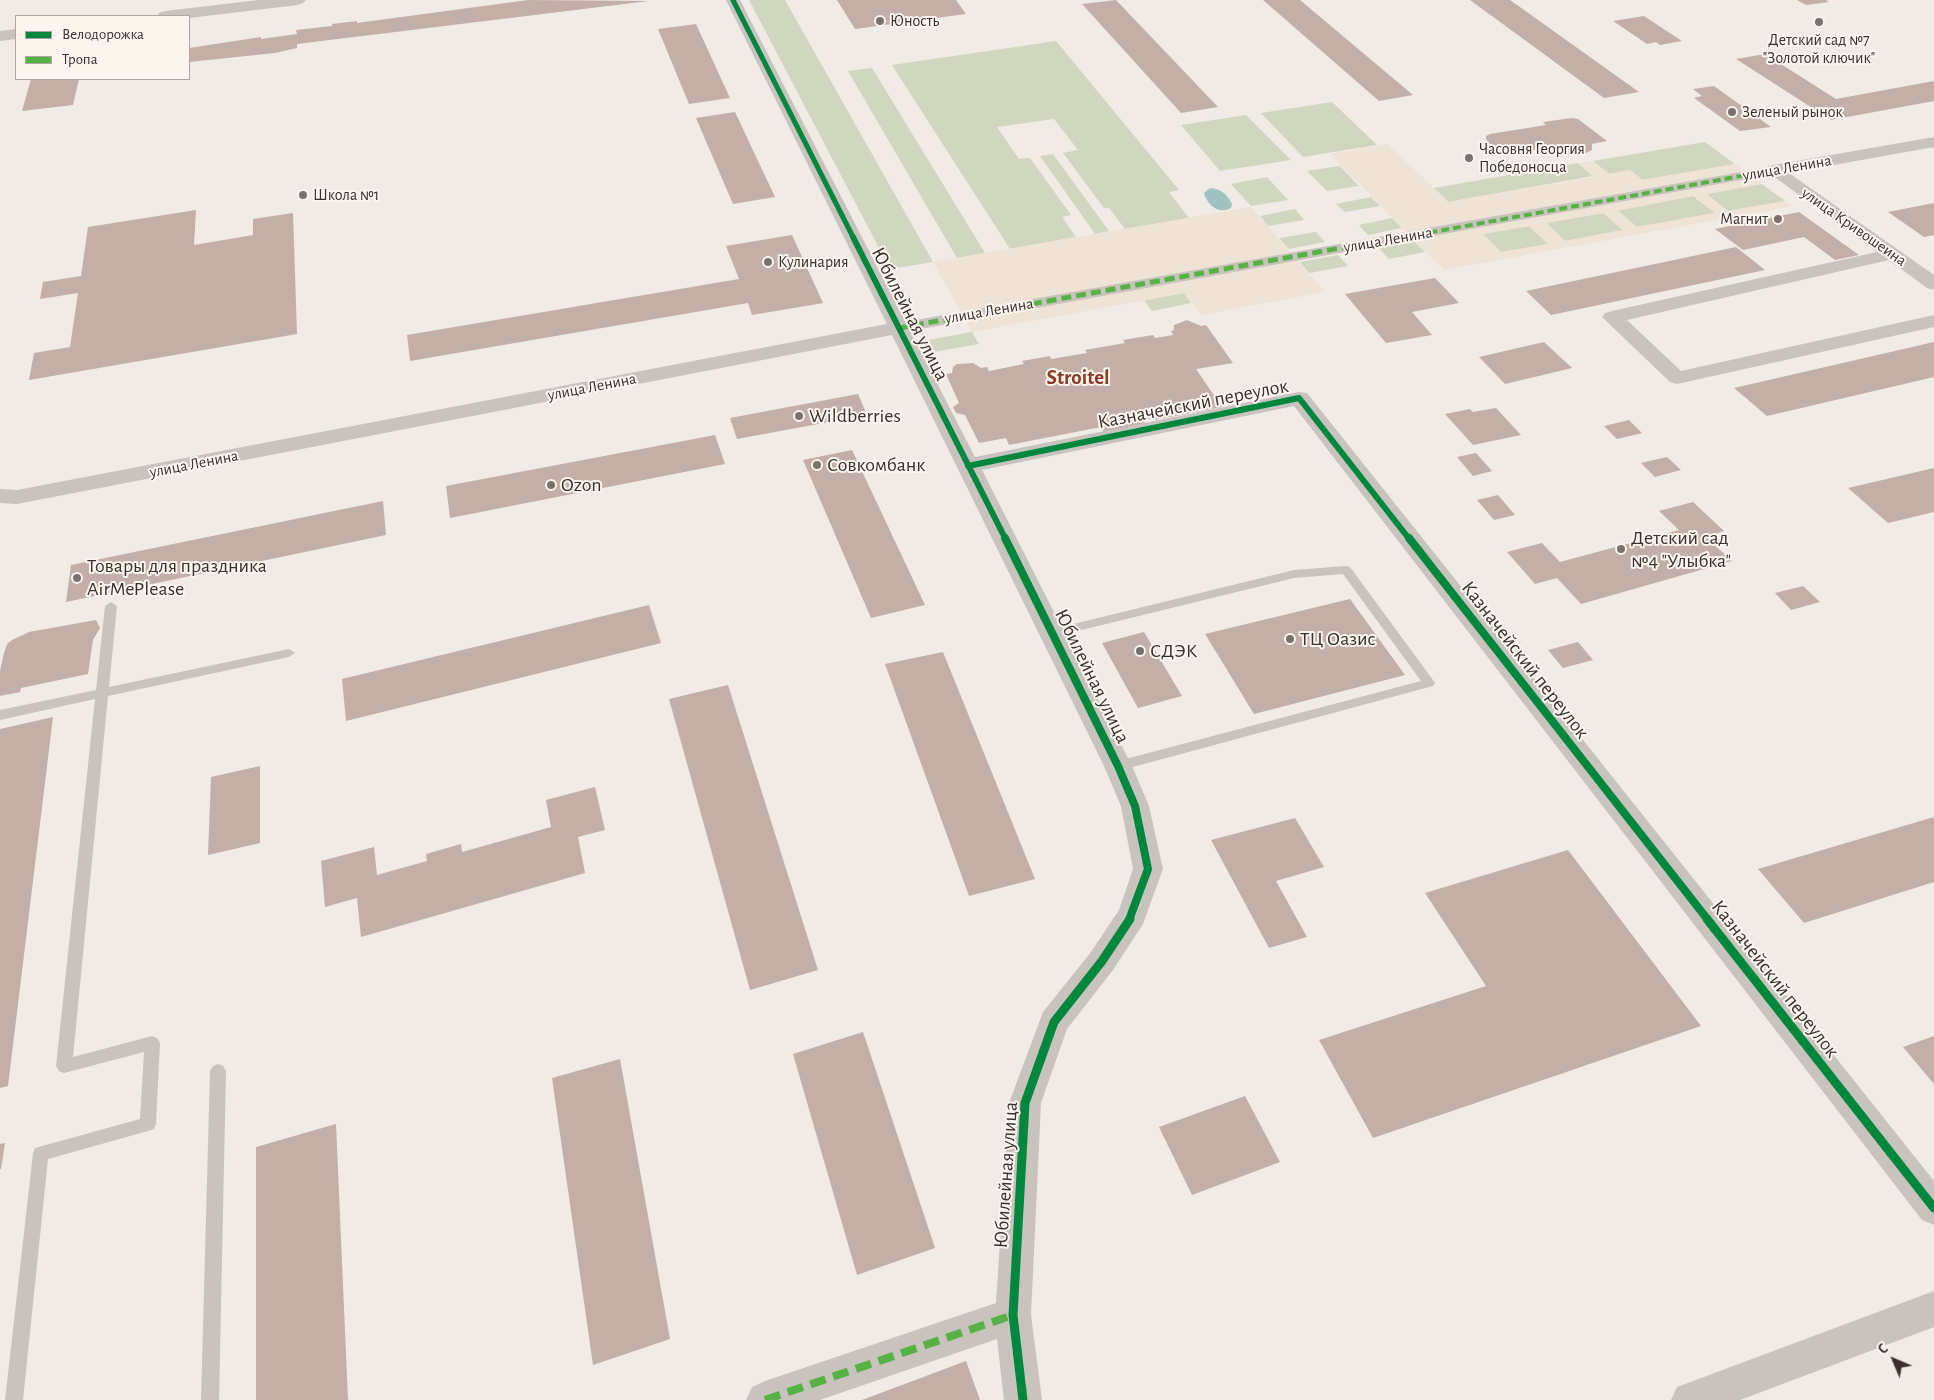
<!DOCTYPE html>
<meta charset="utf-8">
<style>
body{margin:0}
#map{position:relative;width:1934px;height:1400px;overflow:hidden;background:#f0ebe5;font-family:"Alegreya Sans",sans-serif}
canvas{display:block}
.legend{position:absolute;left:15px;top:15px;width:175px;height:65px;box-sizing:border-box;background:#fbf5ee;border:1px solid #aea6a0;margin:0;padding:6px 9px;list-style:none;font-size:15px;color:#3b302b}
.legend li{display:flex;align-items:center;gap:10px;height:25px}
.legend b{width:25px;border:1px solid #aea6a0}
.north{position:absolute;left:1869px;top:1335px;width:50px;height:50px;-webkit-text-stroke:4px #fbf5ee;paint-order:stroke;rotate:315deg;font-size:14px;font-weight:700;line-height:20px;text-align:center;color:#3b302b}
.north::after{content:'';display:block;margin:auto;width:18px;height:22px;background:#3b302b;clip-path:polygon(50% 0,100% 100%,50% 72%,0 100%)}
</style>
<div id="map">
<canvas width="1934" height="1400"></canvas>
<ul class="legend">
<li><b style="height:6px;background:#00873e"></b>Велодорожка</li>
<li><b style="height:6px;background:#57b246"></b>Тропа</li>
</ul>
<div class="north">С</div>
</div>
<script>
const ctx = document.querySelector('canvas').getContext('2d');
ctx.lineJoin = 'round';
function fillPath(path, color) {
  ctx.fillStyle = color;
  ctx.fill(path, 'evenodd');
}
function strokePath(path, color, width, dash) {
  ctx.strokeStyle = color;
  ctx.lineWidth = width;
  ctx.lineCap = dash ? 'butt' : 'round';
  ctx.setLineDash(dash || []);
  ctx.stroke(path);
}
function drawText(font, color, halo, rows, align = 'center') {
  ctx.font = font + ' "Alegreya Sans",sans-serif';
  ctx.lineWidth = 4;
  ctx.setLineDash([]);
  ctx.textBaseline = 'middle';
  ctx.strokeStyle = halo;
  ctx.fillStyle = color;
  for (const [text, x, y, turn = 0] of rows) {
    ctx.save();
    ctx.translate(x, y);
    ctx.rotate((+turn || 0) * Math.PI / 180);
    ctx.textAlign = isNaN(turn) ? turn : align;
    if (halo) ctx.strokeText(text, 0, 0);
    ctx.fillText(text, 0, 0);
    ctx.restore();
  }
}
const green = new Path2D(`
 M 749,0 L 785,0 L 933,262 L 890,269 Z
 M 1056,41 L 1179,190 L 1169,192 L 1189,218 L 1125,229 L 1109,208 L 1104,208 L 1063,153 L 1078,150 L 1054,119 L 997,127 L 1019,159 L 1030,158 L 1071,215 L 1062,217 L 1076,237 L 1010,249 L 892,65 Z
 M 872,68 L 985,253 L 957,258 L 848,71 Z
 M 1332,102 L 1377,145 L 1303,157 L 1261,113 Z
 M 1246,115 L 1291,160 L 1220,171 L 1181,125 Z
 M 1705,142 L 1735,164 L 1642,180 L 1630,170 L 1609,174 L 1593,161 Z
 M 1053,154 L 1109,231 L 1095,234 L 1040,156 Z
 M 1578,163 L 1593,176 L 1448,202 L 1434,188 Z
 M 1340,166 L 1359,186 L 1327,191 L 1307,171 Z
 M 1267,177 L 1288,200 L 1251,206 L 1231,184 Z
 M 1762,184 L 1785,201 L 1728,211 L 1706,194 Z
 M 1693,196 L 1715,213 L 1637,227 L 1617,210 Z
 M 1371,197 L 1380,206 L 1345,212 L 1336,204 Z
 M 1295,209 L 1304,220 L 1268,226 L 1260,216 Z
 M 1603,213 L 1623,230 L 1565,241 L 1546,223 Z
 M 1392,218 L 1402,228 L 1368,235 L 1359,225 Z
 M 1529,226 L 1549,244 L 1501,252 L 1482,234 Z
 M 1316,232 L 1325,242 L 1289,249 L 1279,238 Z
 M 1414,241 L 1425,252 L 1389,259 L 1379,248 Z
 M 1338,255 L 1348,266 L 1309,273 L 1300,262 Z
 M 1184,293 L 1191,303 L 1152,311 L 1144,300 Z
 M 972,332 L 979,344 L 934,352 L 928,340 Z`);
const plaza = new Path2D(`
 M 1388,144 L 1448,202 L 1593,177 L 1578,163 L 1593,161 L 1609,174 L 1630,170 L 1643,180 L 1735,164 L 1762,184 L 1707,194 L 1727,211 L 1785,201 L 1792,206 L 1444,270 L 1330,154 ZM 1693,196 L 1715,213 L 1637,227 L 1617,211 ZM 1603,213 L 1623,230 L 1565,241 L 1546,223 ZM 1529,226 L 1548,244 L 1501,252 L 1483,234 Z
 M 1251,207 L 1325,292 L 1201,315 L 1184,293 L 972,332 L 933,262 Z`);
const water = new Path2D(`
 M 1210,188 C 1221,189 1227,194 1232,204 L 1231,208 C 1219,215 1207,205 1204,193 Z`);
const building = new Path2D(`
 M 528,0 L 649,1 L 297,44 L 297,48 L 275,53 L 189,62 L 189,48 L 261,37 L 261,39 L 297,34 L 296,30 L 332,26 L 332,24 L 357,21 L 357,23 Z
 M 837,0 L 956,0 L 966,14 L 855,29 Z
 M 1116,0 L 1218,107 L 1181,113 L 1082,4 Z
 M 1263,0 L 1300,0 L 1413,95 L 1379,101 Z
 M 1470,0 L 1510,0 L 1639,92 L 1604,98 Z
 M 1797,0 L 1826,0 L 1829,2 L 1806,5 Z
 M 1644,16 L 1682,41 L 1660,45 L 1656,42 L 1647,44 L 1613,21 Z
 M 696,24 L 730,98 L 689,104 L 658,29 Z
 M 1765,54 L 1836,99 L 1934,81 L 1934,101 L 1831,120 L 1736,59 Z
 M 31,79 L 79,79 L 73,105 L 22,111 Z
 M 1714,86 L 1771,127 L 1740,131 L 1694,98 L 1702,96 L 1693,89 Z
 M 735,112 L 775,197 L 733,204 L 696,118 Z
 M 1572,118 L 1578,119 L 1607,141 L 1592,144 L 1592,150 L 1584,154 L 1570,155 L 1554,151 L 1501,148 L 1490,144 L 1486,139 L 1486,136 L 1490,134 L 1546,125 L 1543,122 Z
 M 1934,203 L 1934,235 L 1924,237 L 1888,212 Z
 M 196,210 L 194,245 L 253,235 L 253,219 L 293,213 L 297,334 L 29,380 L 34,353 L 70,347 L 78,293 L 40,299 L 43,282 L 81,276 L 88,227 Z
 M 1799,212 L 1859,255 L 1835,260 L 1804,237 L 1743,250 L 1715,229 Z
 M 792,235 L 823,303 L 752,315 L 748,303 L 410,361 L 407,335 L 739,279 L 726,246 Z
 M 1736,247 L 1765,270 L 1551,315 L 1526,291 Z
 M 1435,278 L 1459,303 L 1412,312 L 1432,335 L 1386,343 L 1345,294 Z
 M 1187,320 L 1201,326 L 1206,325 L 1233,363 L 1196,369 L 1222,407 L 1154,420 L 1153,418 L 1143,420 L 1147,426 L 1105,434 L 1101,427 L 1009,445 L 1006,438 L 979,443 L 965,415 L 956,413 L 953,407 L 959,403 L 946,374 L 952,373 L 953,367 L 957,364 L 973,363 L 981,368 L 987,367 L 989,371 L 1024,364 L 1022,361 L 1050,356 L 1051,359 L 1087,353 L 1085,350 L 1125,343 L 1123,340 L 1153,335 L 1155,338 L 1173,335 L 1171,331 L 1174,330 L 1174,325 Z
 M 1544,342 L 1572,368 L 1505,384 L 1479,357 Z
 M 1934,342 L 1934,377 L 1767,416 L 1734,388 Z
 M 858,394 L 867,415 L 737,439 L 730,418 Z
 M 1496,408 L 1521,435 L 1473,445 L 1445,414 L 1470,409 L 1473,412 Z
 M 1629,420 L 1642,433 L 1617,439 L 1604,426 Z
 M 715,435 L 725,464 L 450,518 L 446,486 Z
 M 852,450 L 925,605 L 871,618 L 803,460 Z
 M 1476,453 L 1492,471 L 1473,476 L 1457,457 Z
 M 1667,457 L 1681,470 L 1655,477 L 1641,463 Z
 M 1934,468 L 1934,512 L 1888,523 L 1848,488 Z
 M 1498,495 L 1515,515 L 1494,520 L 1477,500 Z
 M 383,501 L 386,535 L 66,602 L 71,565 Z
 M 1693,502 L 1724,531 L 1706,537 L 1732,561 L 1581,604 L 1557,578 L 1535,584 L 1507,552 L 1542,543 L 1560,562 L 1679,530 L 1659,511 Z
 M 1803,586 L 1820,602 L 1791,610 L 1775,593 Z
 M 1350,599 L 1405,675 L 1254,714 L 1205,634 Z
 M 649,605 L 661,643 L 346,721 L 342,679 Z
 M 96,620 L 100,628 L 93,640 L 88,674 L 21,688 L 20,692 L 0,696 L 0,671 L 4,653 L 7,644 L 12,640 L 29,632 Z
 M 1144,632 L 1182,696 L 1138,708 L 1102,643 Z
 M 1578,642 L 1593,660 L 1563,668 L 1548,650 Z
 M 943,652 L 1035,879 L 969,896 L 885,664 Z
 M 728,685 L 818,970 L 750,990 L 669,699 Z
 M 53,717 L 8,1086 L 0,1088 L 0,729 Z
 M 260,766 L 260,843 L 208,855 L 211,777 Z
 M 595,787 L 605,830 L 578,837 L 585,873 L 361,937 L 357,898 L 325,907 L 321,861 L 374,847 L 377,875 L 427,861 L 426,854 L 461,844 L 462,852 L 551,827 L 546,800 Z
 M 1934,817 L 1934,882 L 1804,923 L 1758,869 Z
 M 1295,818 L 1324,867 L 1276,881 L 1307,937 L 1269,948 L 1211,840 Z
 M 1568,850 L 1701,1026 L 1373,1138 L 1319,1040 L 1486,986 L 1425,893 Z
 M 863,1032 L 935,1248 L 857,1275 L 793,1054 Z
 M 1934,1036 L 1934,1084 L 1903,1047 Z
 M 620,1059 L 670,1339 L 593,1365 L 552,1078 Z
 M 1245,1096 L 1280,1162 L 1192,1195 L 1159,1127 Z
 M 336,1124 L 348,1400 L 256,1400 L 256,1147 Z
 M 5,1143 L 1,1169 L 0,1169 L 0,1144 Z
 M 966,1361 L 980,1400 L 862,1400 Z`);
const service = new Path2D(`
 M 1346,566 L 1350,567 L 1433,680 L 1435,683 L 1433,686 L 1118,771 L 1113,770 L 1111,766 L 1113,762 L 1118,761 L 1421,681 L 1343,574 L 1294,578 L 1053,637 L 1049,636 L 1047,633 L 1049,630 L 1294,570 Z
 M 111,602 L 117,606 L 109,687 L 289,649 L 295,653 L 289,657 L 108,696 L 73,1057 L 152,1036 L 157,1038 L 160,1043 L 156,1124 L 154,1129 L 148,1131 L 48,1159 L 23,1400 L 5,1400 L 33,1153 L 35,1148 L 140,1119 L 144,1052 L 64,1073 L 59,1071 L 56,1066 L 95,699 L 0,720 L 0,710 L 96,690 L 105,606 Z
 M 218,1064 L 223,1066 L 226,1071 L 219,1400 L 201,1400 L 210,1071 L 213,1066 Z`);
const pedestrian = new Path2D(`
 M 1774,166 L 1781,170 L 1779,173 L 899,333 L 894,331 L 891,328 L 894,325 L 899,323 Z`);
const minor = new Path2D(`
 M 726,0 L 740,0 L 975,457 L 1299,392 L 1307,393 L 1934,1181 L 1934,1225 L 1922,1220 L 1294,406 L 982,470 L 1132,766 L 1149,806 L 1163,869 L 1143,924 L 1113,970 L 1067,1029 L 1041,1103 L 1031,1315 L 1042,1400 L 1004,1400 L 997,1339 L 820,1400 L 746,1400 L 752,1387 L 765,1381 L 996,1303 L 1009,1103 L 1043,1012 L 1091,952 L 1119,910 L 1133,869 L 1121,806 L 1104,766 L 892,335 L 17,504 L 0,503 L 0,489 L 17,490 L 887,324 Z
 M 1934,137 L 1934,147 L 1789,173 L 1934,275 L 1934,290 L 1927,288 L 1889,260 L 1627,320 L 1681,371 L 1934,315 L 1934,327 L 1677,384 L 1670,382 L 1602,317 L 1605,313 L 1612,311 L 1877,252 L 1765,170 L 1768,166 L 1774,165 Z
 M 1934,1291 L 1934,1327 L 1740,1400 L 1671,1400 L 1677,1387 Z`);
const tertiary = new Path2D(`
 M 259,0 L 306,0 L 303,3 L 298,5 L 189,18 L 189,16 L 157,16 L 159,13 L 165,11 Z
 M 16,29 L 16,39 L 0,41 L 0,31 Z`);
const quietFar2 = new Path2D(`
 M 1394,239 L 1774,170`);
const quietFar1 = new Path2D(`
 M 899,328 L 1401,237`);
const quiet = new Path2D(`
 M 765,1400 L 1013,1315`);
const cyclewayFar3 = new Path2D(`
 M 733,0 L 854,239`);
const cyclewayFar2 = new Path2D(`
 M 853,237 L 1006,540
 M 968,466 L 1299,398 L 1410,540`);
const cyclewayFar1 = new Path2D(`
 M 1005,538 L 1118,766 L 1135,806 L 1148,869 L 1129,920
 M 1409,538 L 1708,920`);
const cycleway = new Path2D(`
 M 1707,919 L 1934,1208
 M 1023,1400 L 1013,1315 L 1025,1103 L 1054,1022 L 1102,961 L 1130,919`);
const markers = [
 [880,21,5,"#7a716c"],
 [1819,22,5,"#7a716c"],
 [1732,112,5,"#7a716c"],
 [1469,158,5,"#7a716c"],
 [303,195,5,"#7a716c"],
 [1778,219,5,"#7a716c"],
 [768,262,5,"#7a716c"],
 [799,416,5,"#7a716c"],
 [817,465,5,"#7a716c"],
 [551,485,5,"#7a716c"],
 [1621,549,5,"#7a716c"],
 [77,578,5,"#7a716c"],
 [1290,639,5,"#7a716c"],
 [1140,651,5,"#7a716c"]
];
const farPoinames = [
 ["Юность",890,21],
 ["Детский сад №7",1819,40,"center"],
 ["\"Золотой ключик\"",1819,58,"center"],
 ["Зеленый рынок",1742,112],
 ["Часовня Георгия",1479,149],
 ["Победоносца",1479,167],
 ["Школа №1",313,195],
 ["Магнит",1768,219,"right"],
 ["Кулинария",778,262]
];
const farStreetnames = [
 ["улица Ленина",1787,168,-10],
 ["улица Кривошеина",1854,227,35],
 ["улица Ленина",1388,240,-10],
 ["улица Ленина",989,311,-10],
 ["улица Ленина",592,387,-11],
 ["улица Ленина",194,464,-11]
];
const streetNames = [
 ["Юбилейная улица",910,314,63],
 ["Казначейский переулок",1193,404,-11],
 ["Казначейский переулок",1525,660,52],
 ["Юбилейная улица",1092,676,64],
 ["Казначейский переулок",1775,979,52],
 ["Юбилейная улица",1006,1175,-86]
];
const poiNames = [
 ["Wildberries",809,416],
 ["Совкомбанк",827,465],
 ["Ozon",561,485],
 ["Детский сад",1631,538],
 ["№4 \"Улыбка\"",1631,561],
 ["Товары для праздника",87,566],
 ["AirMePlease",87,589],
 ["ТЦ Оазис",1300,639],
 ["СДЭК",1150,651]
];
const farDistrictnames = [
 ["Stroitel",1078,378]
];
fillPath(green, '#d1d6bf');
fillPath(plaza, '#eee3d5');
fillPath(water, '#a1c2c1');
fillPath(building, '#c3afa7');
fillPath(service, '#c9c3be');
fillPath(pedestrian, '#c9c3be');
fillPath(minor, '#c9c3be');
fillPath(tertiary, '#c9c3be');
strokePath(quietFar2, '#57b246', 4, [8, 4]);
strokePath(quietFar1, '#57b246', 5, [10, 5]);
strokePath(quiet, '#57b246', 8, [16, 8]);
strokePath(cyclewayFar3, '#00873e', 5);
strokePath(cyclewayFar2, '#00873e', 6);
strokePath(cyclewayFar1, '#00873e', 8);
strokePath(cycleway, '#00873e', 9);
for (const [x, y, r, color] of markers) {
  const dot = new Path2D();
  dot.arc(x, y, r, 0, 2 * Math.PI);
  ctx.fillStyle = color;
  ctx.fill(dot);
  strokePath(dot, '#fbf5ee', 2);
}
drawText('16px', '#3b302b', '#fbf5ee', farPoinames, 'left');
drawText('16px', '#3b302b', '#fbf5ee', farStreetnames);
drawText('20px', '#3b302b', '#fbf5ee', streetNames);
drawText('20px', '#3b302b', '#fbf5ee', poiNames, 'left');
drawText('bold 21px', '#8c3b22', '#fbf5ee', farDistrictnames);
</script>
